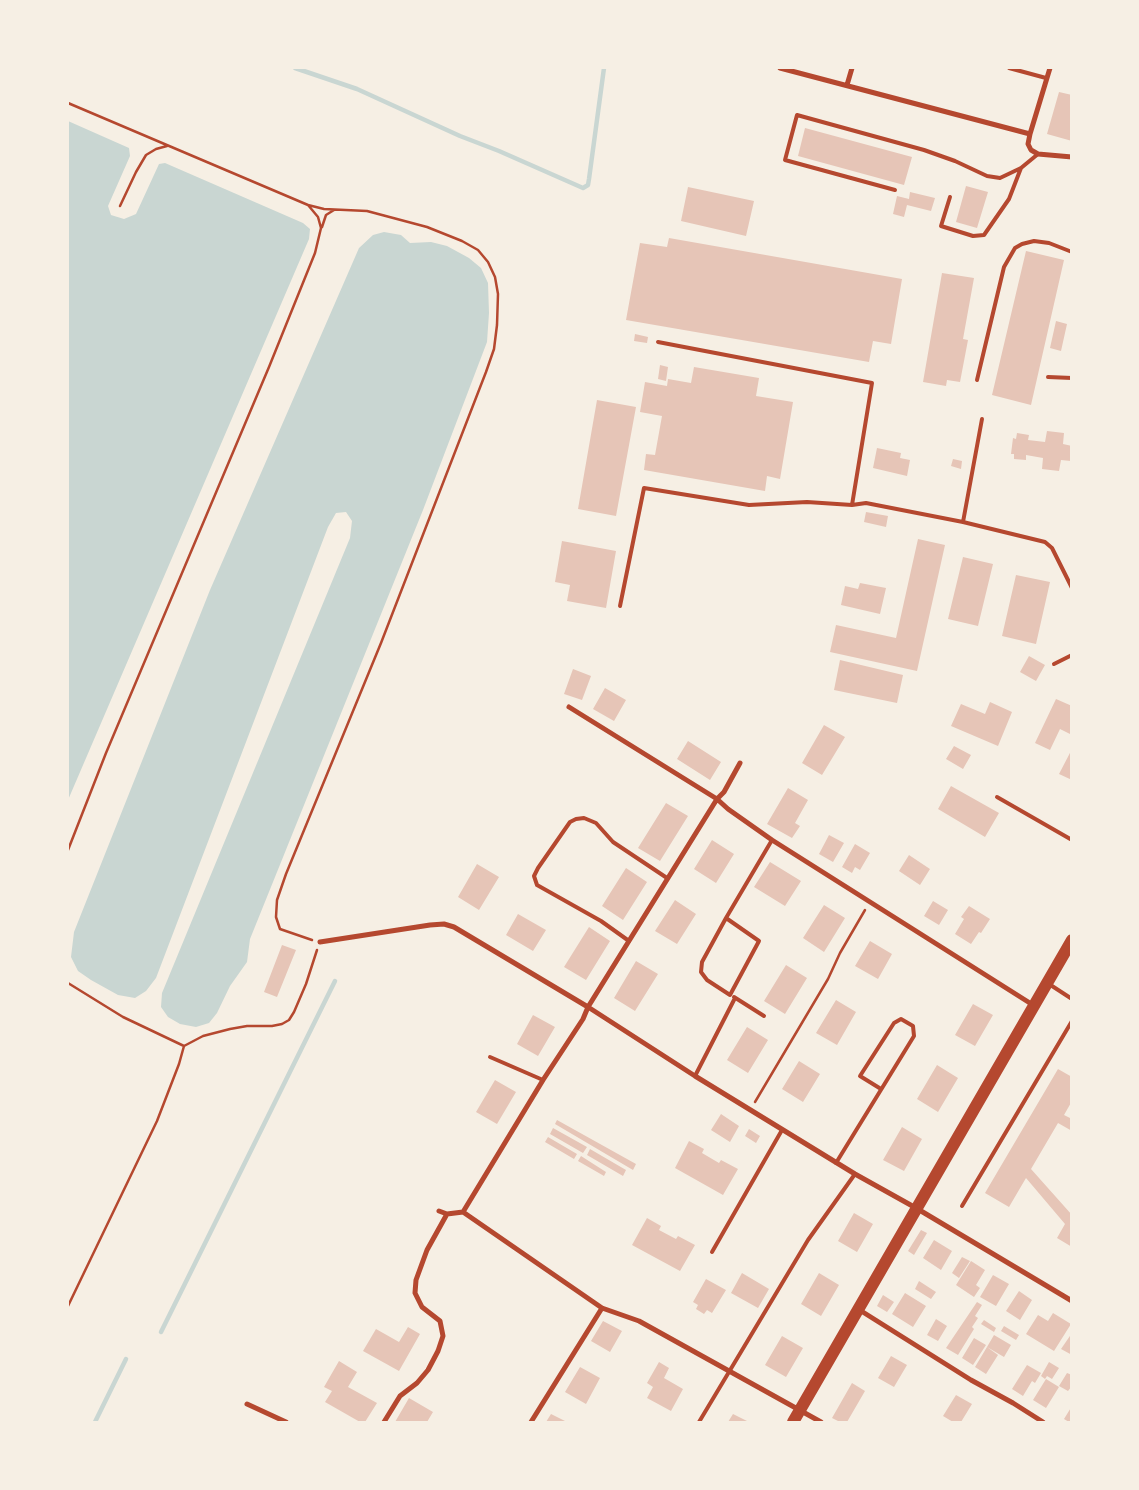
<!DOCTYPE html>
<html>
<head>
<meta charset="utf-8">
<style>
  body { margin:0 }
  #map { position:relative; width:1139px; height:1490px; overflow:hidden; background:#f6efe4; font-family:Commissioner,sans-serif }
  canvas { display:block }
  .frame { position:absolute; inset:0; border:69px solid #f6efe4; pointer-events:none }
</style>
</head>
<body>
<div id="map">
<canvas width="1139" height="1490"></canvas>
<div class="frame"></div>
</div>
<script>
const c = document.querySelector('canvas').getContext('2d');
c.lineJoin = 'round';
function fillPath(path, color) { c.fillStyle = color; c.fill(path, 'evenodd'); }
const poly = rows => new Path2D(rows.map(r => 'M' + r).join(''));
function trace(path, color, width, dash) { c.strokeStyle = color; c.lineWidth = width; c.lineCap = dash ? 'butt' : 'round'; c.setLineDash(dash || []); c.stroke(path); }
fillPath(poly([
  [68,121,129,148,130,156,108,206,111,215,124,219,136,214,159,164,165,163,303,223,310,229,309,239,68,800],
  [384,232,401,235,410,243,431,242,447,246,469,258,481,268,488,283,489,313,487,342,423,510,250,939,247,962,230,986,217,1013,209,1023,196,1027,180,1024,168,1017,161,1007,162,993,350,538,352,521,346,512,336,513,328,527,156,978,146,991,135,998,118,995,91,980,78,971,71,957,74,932,210,590,359,248,373,235]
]), '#c9d6d2');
trace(poly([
  [295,68,357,89,460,136,499,151,583,188,588,185,589,179,604,68],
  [161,1332,335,981],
  [95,1422,126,1359]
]), '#c9d6d2', 4.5);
fillPath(poly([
  [1059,92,1072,95,1072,141,1047,134],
  [805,128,912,157,904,185,798,156],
  [966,186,988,192,977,228,956,222],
  [688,187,754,201,746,236,681,221],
  [910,192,935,198,931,211,907,205,904,217,893,214,897,196,909,199],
  [669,238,902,279,891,344,873,341,869,362,626,320,640,243,667,247],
  [1026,251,1064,260,1031,405,992,395],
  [942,273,974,278,963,339,968,340,960,382,947,380,946,386,923,382],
  [1056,321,1067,324,1061,351,1050,348],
  [635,334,648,337,647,343,634,341],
  [660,365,668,367,666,381,658,379],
  [694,367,759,378,756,396,793,402,780,479,767,476,765,491,644,470,646,454,655,455,662,416,640,412,645,382,667,386,668,379,691,383],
  [597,400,636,407,616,516,578,509],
  [1047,431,1064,433,1063,444,1072,446,1071,461,1061,460,1059,471,1042,469,1043,458,1026,455,1026,460,1014,459,1014,454,1011,454,1013,438,1016,439,1017,433,1029,435,1028,440,1045,442],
  [877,448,901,453,900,458,910,460,907,476,873,468],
  [953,459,962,461,961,469,951,466],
  [866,512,888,516,886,527,864,522],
  [918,539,945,545,917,671,830,652,836,625,896,638],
  [562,541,616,551,606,608,567,601,570,585,555,582],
  [963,557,993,564,978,626,948,619],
  [1016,575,1050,582,1036,644,1002,636],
  [860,583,886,588,880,614,841,605,845,586,858,589],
  [1029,656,1045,665,1036,681,1020,672],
  [840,660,903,675,897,703,834,690],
  [573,669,591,676,582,700,564,694],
  [605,688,626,700,614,721,593,709],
  [1056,699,1072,706,1072,735,1060,729,1050,750,1035,743],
  [990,702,1012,712,998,746,951,726,961,704,985,714],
  [824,725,845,737,822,775,802,763],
  [688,741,721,762,710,780,677,759],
  [954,746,971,755,963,769,946,759],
  [1072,749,1072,780,1059,774],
  [951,786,999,813,985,837,938,809],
  [788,788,808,800,795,823,800,826,792,838,767,824],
  [666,803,688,816,660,861,638,848],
  [829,835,844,843,833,862,819,854],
  [712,840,734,854,716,883,694,869],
  [855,844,870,853,860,870,855,867,852,873,842,867],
  [909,855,930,869,920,885,899,871],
  [770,862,801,881,785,906,754,887],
  [477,864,499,877,479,910,458,897],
  [626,868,647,882,623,920,602,906],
  [675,900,696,914,677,944,655,931],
  [933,901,948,910,939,925,924,916],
  [824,905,845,918,824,952,803,938],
  [969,906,990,919,981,933,979,932,971,944,955,934,964,919,961,917],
  [518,914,546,930,533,951,506,935],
  [589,927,610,941,586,980,564,967],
  [870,941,892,954,878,979,855,966],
  [282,945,296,950,277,997,264,992],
  [636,961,658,974,635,1011,614,998],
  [786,965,807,978,785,1014,764,1001],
  [836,1000,856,1012,837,1045,816,1033],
  [973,1004,993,1015,975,1046,955,1035],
  [533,1015,555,1027,538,1056,517,1044],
  [747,1027,768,1040,748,1073,727,1060],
  [799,1061,820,1074,803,1102,782,1089],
  [937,1065,958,1078,938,1112,917,1099],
  [1058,1069,1072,1077,1072,1101,1064,1115,1072,1119,1072,1131,1058,1123,1031,1169,1072,1215,1072,1247,1057,1238,1065,1224,1026,1178,1009,1207,985,1193],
  [495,1080,516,1092,497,1124,476,1112],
  [721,1114,739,1126,730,1142,711,1130],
  [557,1120,636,1164,633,1170,555,1124],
  [902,1127,922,1139,904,1171,883,1160],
  [553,1128,587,1147,583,1153,550,1134],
  [749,1129,760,1136,756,1143,745,1136],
  [548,1137,577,1154,574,1159,545,1142],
  [689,1141,704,1149,702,1153,719,1163,721,1160,738,1169,723,1195,675,1168],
  [590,1149,626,1170,623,1176,587,1155],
  [581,1156,606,1172,604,1176,578,1161],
  [854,1213,873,1224,857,1252,838,1241],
  [647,1218,661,1226,659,1230,676,1239,678,1236,695,1245,680,1271,632,1245],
  [921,1230,927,1233,914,1255,908,1251],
  [934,1240,952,1251,941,1270,923,1258],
  [962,1257,970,1261,959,1278,952,1273],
  [971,1261,985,1270,976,1285,980,1288,974,1297,956,1285],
  [742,1273,769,1289,758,1308,731,1293],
  [819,1273,839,1285,821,1316,801,1304],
  [993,1275,1009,1284,996,1306,980,1297],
  [706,1279,726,1290,712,1313,707,1310,704,1314,696,1309,698,1305,693,1302],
  [919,1281,936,1292,931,1299,915,1289],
  [1019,1291,1032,1300,1020,1320,1006,1311],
  [905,1293,926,1306,913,1327,892,1314],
  [883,1295,894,1302,887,1312,877,1306],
  [977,1302,982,1305,975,1316,978,1318,972,1327,974,1329,958,1355,946,1348],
  [1053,1313,1071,1324,1054,1351,1026,1334,1038,1315,1048,1321],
  [936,1319,947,1326,938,1341,927,1335],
  [984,1320,996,1328,994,1332,981,1324],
  [603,1321,622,1331,610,1352,591,1341],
  [1004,1326,1019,1335,1016,1340,1001,1331],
  [408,1327,420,1334,399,1371,363,1351,376,1329,399,1342],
  [1072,1333,1072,1355,1061,1349],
  [994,1335,1011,1345,1004,1357,987,1347],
  [782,1336,803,1348,786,1377,765,1365],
  [974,1338,986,1345,973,1365,962,1358],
  [987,1347,998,1355,986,1374,975,1367],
  [891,1356,907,1365,894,1387,878,1378],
  [339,1361,357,1372,348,1387,377,1403,365,1422,360,1422,325,1402,332,1391,324,1387],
  [659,1362,669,1368,664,1378,683,1389,671,1411,647,1398,653,1387,647,1383],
  [1049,1362,1059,1368,1052,1379,1047,1376,1045,1379,1041,1376],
  [1027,1365,1041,1373,1035,1383,1032,1381,1023,1396,1012,1389],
  [580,1367,600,1378,586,1404,565,1392],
  [1067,1373,1072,1375,1072,1386,1068,1391,1059,1386],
  [1046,1379,1059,1387,1046,1408,1033,1400],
  [852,1383,865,1391,847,1422,840,1422,832,1418],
  [956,1395,972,1404,961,1422,953,1422,943,1416],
  [409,1398,433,1412,427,1422,395,1422],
  [1072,1406,1072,1422,1069,1422,1064,1419],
  [551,1414,567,1422,546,1422],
  [733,1414,749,1422,728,1422]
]), '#e6c5b7');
trace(poly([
  [68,103,308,205,318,217,321,228,315,253,269,367,106,753,68,850],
  [308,205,324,209,367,211,427,227,462,241,478,250,488,262,495,277,498,294,497,325,494,349,486,372,381,643,286,874,277,900,276,917,280,929,312,940],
  [120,206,136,172,146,155,156,149,167,146],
  [322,227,326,215,334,210],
  [68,983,123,1017,184,1046,203,1036,230,1029,247,1026,272,1026,282,1024,289,1020,294,1012,306,984,317,950],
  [755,1102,828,979,840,953,865,910],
  [68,1306,157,1121,179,1064,184,1046]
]), '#b5482f', 2.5);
trace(poly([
  [1009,68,1046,78],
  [895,190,785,160,797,115,924,150,955,161,987,176,1000,178,1021,168,1038,154],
  [950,197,941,226,973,236,984,235,1009,199,1021,168],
  [658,342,872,383,852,505],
  [1048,377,1072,378],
  [977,380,1004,267,1015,248,1022,244,1034,241,1049,243,1072,252],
  [963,522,982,419],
  [620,606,644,488,749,505,807,502,852,505,866,503,963,522,1045,542,1052,548,1072,588],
  [1054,664,1072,655],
  [997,797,1072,840],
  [726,918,759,941,730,995,707,980,701,972,702,962,726,918,772,840],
  [629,941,601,921,537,885,534,876,538,868,570,822,576,819,584,818,596,823,613,842,667,878],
  [1049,984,1072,999],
  [734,997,764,1016],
  [490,1057,543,1080],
  [695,1076,735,998],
  [836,1163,914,1036,913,1026,901,1019,894,1023,860,1076,881,1089],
  [962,1206,1072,1021],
  [712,1252,782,1130],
  [699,1422,808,1240,855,1174]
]), '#b5482f', 4);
trace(poly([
  [780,68,1030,134,1028,144,1031,150,1038,154,1072,157],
  [847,85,852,68],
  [1030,134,1050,68],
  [569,707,717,799,728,809,772,840,1033,1005],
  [320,942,430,925,444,924,454,927,588,1007,695,1076,855,1174,916,1208,1072,1301],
  [439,1211,447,1214,463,1212,602,1308,639,1321,821,1422],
  [463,1212,543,1080,583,1019,588,1007,717,799,724,792,740,763],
  [858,1309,971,1380,1013,1403,1043,1422],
  [247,1404,286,1422],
  [384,1422,400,1396,417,1383,428,1370,438,1351,443,1336,440,1321,422,1307,415,1293,416,1280,427,1250,447,1214],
  [531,1422,602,1308]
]), '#b5482f', 5);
trace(poly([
  [793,1422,1072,940]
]), '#b5482f', 12);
</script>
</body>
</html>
